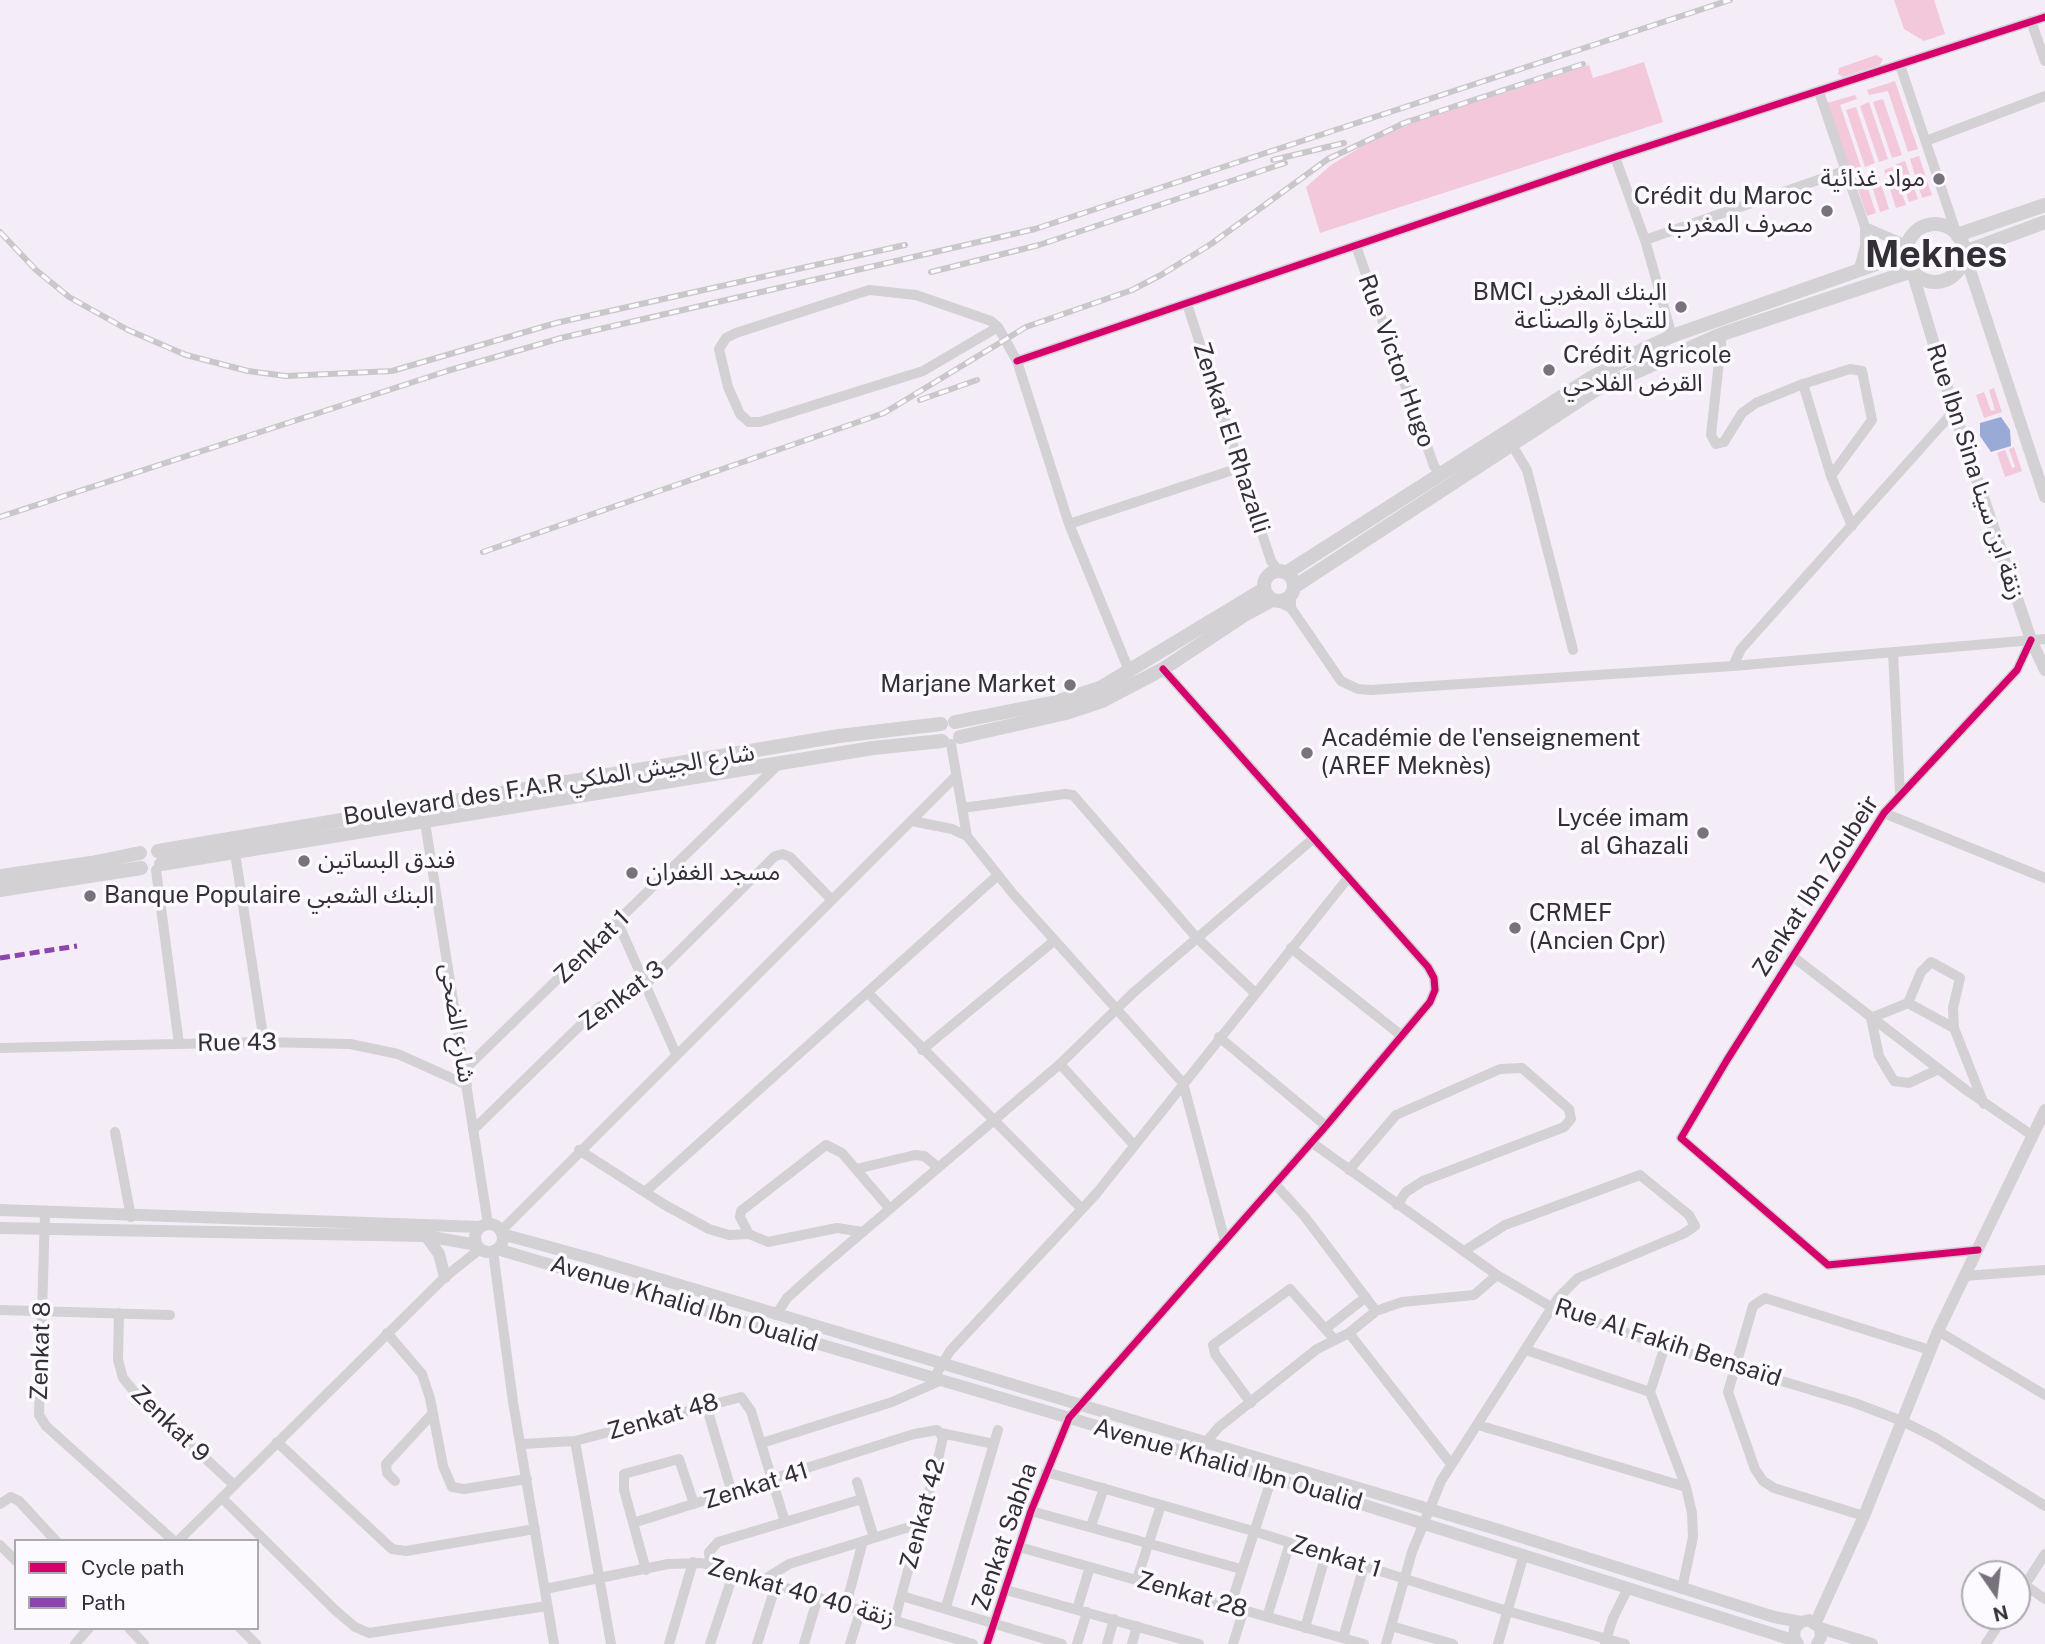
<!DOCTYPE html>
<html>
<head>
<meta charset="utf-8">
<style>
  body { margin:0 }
  #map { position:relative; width:2045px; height:1644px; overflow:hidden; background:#f4edf8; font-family:"Public Sans",sans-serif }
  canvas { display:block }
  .legend { position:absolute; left:14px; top:1539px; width:245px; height:91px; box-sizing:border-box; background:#fcfafe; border:2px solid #aca9ae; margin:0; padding:9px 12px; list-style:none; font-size:21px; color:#342f37 }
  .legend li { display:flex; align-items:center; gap:14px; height:35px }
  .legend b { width:35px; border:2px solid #aca9ae }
  .north { position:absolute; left:1961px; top:1560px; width:70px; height:70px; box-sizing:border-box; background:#fcfafe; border:2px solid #aca9ae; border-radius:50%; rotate:166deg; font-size:19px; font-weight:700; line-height:28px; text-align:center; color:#342f37 }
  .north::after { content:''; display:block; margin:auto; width:24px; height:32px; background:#77727b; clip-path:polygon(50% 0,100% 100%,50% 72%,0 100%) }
</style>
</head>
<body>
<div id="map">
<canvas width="2045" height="1644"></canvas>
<ul class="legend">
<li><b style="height:9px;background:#d6006c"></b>Cycle path</li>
<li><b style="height:9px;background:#8e44ad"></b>Path</li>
</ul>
<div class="north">N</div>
</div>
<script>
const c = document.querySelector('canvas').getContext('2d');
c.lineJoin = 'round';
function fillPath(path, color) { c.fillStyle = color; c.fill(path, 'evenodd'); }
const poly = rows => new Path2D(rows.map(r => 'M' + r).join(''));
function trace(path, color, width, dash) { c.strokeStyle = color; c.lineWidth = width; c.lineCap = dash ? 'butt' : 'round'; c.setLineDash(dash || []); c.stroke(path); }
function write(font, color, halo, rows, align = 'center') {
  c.font = font + ' "Public Sans","Noto Sans Arabic",sans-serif'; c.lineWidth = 7; c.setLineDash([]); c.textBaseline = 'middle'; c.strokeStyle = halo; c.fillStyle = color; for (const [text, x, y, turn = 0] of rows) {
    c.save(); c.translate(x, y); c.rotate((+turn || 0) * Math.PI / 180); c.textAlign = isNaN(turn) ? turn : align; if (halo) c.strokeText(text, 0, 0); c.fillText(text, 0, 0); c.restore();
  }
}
fillPath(poly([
  [1894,0,1934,0,1945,34,1924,41,1904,29],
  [1876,55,1883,59,1880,65,1843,77,1838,74,1839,68],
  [1644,62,1663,122,1320,233,1306,187,1331,165,1366,144,1410,124,1589,65,1593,78],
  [1895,81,1918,149,1908,152,1888,91,1869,95,1867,90],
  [1855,95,1857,99,1840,105,1861,167,1850,171,1827,103],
  [1883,99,1902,155,1892,158,1873,102],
  [1869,102,1888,159,1879,162,1860,106],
  [1856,107,1875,163,1865,167,1846,110],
  [1919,156,1932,195,1922,198,1910,159],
  [1905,161,1918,199,1909,202,1896,164],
  [1893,167,1906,205,1896,208,1884,170],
  [1877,171,1889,209,1880,212,1868,173],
  [1863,174,1876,213,1867,216,1854,177],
  [1994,388,2002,412,1984,418,1976,395,1984,392,1991,411,1995,410,1989,390],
  [2014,447,2022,471,2005,477,1997,453,2005,450,2012,468,2015,467,2009,449]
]), '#f2c8da');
fillPath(poly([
  [2001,417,2010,430,2011,446,1991,452,1980,436,1980,423]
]), '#9aaad7');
trace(poly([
  [2031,21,2045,61],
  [1900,65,1957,235],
  [1819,92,1865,227,1907,245],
  [1926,141,2045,96],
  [1615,157,1645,240,1672,336],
  [1645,240,1847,170],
  [1356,246,1434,466,1440,474],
  [1858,272,1865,246,1865,227],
  [1187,304,1271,561,1279,571],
  [998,327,923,371,760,422,749,422,740,414,728,387,719,349,726,338,736,333,869,290,916,295,991,321,998,327,1017,361,1069,524,1130,673],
  [1722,334,1711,435,1716,444,1724,442,1742,413,1756,403,1803,384,1850,369,1862,371,1872,420,1831,476],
  [1017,361,1615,157,2045,17],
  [1803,384,1831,476,1852,526],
  [1512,445,1527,470,1573,650],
  [1069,524,1242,467],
  [1279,602,1291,608,1291,596],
  [1291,608,1341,681,1358,689,1371,690,1733,666,2045,639],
  [1893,652,1900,794],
  [1733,666,1741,649,1954,411],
  [951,744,967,836,1014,895,1183,1083,1225,1241],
  [962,808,1065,794,1073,795,1196,937,1255,993],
  [1884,813,2045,878],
  [912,821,952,829,967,836],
  [425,822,488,1224],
  [235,853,264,1042],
  [156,870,179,1044],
  [618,923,676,1054],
  [1291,948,1402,1036],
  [1792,956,1966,1090,2033,1136],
  [868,993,1082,1209],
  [1908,1003,1954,1028],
  [1219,1037,1326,1126],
  [0,1048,264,1042,350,1044,398,1054,467,1085],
  [922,1050,1054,941],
  [1060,1064,1134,1145],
  [1939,1069,1909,1083,1894,1081,1879,1056,1871,1018,1908,1003,1921,972,1931,962,1960,978,1953,1008,1954,1028,1984,1104],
  [464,1070,779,764],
  [473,1130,599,1007,645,985,775,856,783,854,790,857,832,900],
  [115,1132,131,1217],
  [1311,1142,1497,1275,1553,1308,1665,1346,1855,1403,1902,1421,1936,1438,2045,1506],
  [579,1150,665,1205,709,1229,729,1235,749,1234,768,1242,837,1228,863,1232],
  [856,1169,915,1155,924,1156,938,1167],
  [1349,1170,1396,1115,1500,1069,1522,1068,1569,1109,1571,1119,1564,1127,1423,1181,1406,1192,1397,1205],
  [1275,1184,1305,1217,1376,1311],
  [645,1192,998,875],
  [45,1213,39,1415,46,1426,174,1541],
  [501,1231,956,776],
  [749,1234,740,1217,741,1211,826,1145,842,1153,890,1209],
  [1978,1250,1828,1265,1681,1138,1727,1060,1884,813,2017,670,2031,640],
  [493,1251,513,1402,554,1644],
  [1964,1276,2045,1270],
  [0,1310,170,1315],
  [119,1313,118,1360,123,1378,137,1395,234,1485],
  [776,1315,787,1298,817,1271,1060,1064,1133,993,1314,838],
  [1325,1329,1366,1297],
  [1938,1331,2045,1395],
  [387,1333,422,1374,430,1398,443,1466,452,1487,464,1489,527,1479],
  [1349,1333,1451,1464],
  [1665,1346,1650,1392,1686,1487,1692,1513,1693,1537,1682,1589],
  [1526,1350,1650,1392],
  [934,1378,950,1351,1096,1194,1348,878],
  [1251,1403,1215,1354,1213,1345,1217,1342,1290,1289,1334,1339],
  [706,1405,732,1493],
  [1478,1425,1686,1487],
  [941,1433,994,1444],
  [575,1441,611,1644],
  [277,1442,392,1549,406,1551,535,1529],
  [762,1443,892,1402,942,1380],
  [1205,1443,1219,1427,1317,1349,1349,1333,1376,1311,1402,1302,1474,1295,1497,1275],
  [522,1444,575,1441,741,1397,751,1411,785,1522],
  [1046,1472,1253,1531,1507,1611,1625,1644],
  [395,1481,387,1473,386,1464,433,1413],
  [857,1482,874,1538],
  [222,1498,335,1610,355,1627,369,1633,547,1606],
  [0,1504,11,1497,19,1501,56,1541],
  [1031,1511,1241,1569],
  [1864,1516,1774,1488,1763,1481,1755,1469,1728,1392,1753,1306,1765,1298,1930,1350],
  [633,1523,914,1434,937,1430,943,1437,939,1455,895,1619],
  [1091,1526,1104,1488],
  [178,1541,445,1277,480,1249],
  [0,1545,16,1561],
  [1019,1547,1364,1644],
  [710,1565,709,1552,718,1542,862,1499],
  [646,1570,624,1490,624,1474,679,1459,694,1504],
  [765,1579,789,1564,919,1524],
  [1137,1579,1161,1505],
  [2025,1585,2045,1599],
  [545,1589,668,1564,701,1563,756,1576,776,1585,973,1644],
  [1006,1590,1199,1644],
  [902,1596,1062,1644],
  [2017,1597,2045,1554],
  [1231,1604,1272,1477],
  [846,1605,863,1541],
  [946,1607,998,1430],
  [1077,1609,1090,1567],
  [1267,1617,1290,1543],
  [1391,1626,1453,1644],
  [129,1628,144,1644],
  [240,1628,256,1644],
  [1305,1628,1326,1554],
  [1343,1638,1364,1566],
  [1605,1643,1613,1618,1627,1590],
  [75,1644,89,1628],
  [669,1644,693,1562],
  [710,1644,734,1572],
  [757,1644,776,1585],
  [804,1644,818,1597],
  [850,1644,861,1609],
  [987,1644,1031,1511,1069,1418,1326,1126,1430,1002,1435,990,1434,978,1428,967,1163,669],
  [1077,1644,1087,1612],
  [1107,1644,1114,1619],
  [1132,1644,1137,1626],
  [1233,1644,1244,1609],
  [1386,1644,1412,1552,1441,1481,1558,1298,1578,1278,1683,1234,1695,1226,1689,1215,1640,1175,1505,1225,1464,1251],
  [1498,1644,1524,1554],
  [1986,1644,2004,1616]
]), '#d3d1d4', 10);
trace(poly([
  [1816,1622,1864,1516,1938,1331,2045,1110]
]), '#d3d1d4', 12);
trace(poly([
  [1964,252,2045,497],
  [1912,271,1954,411,2031,640,2045,670],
  [0,1210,480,1227],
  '475 1238a14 14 0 1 1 28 0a14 14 0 1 1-28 0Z',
  [0,1228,426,1236,477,1245],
  [502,1234,593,1259,1499,1530,1774,1617,1801,1622],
  [426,1236,439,1254,445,1277],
  [497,1249,1361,1504,1796,1641],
  [1820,1628,1872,1644],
  [1798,1644,1794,1637,1795,1628,1801,1622,1809,1620,1820,1628,1821,1637,1817,1644]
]), '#d3d1d4', 12);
trace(poly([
  '1906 253a29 29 0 1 1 58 0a29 29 0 1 1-58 0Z',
  [1957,235,2045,205],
  [1964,252,2045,222],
  '1264 586a15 15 0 1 1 30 0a15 15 0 1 1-30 0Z',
  [1286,573,1591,378,1644,349,1672,336,1905,254],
  [1294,587,1597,389,1722,334,1912,271],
  [955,722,1056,702,1100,688,1264,589],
  [960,737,1066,713,1102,701,1163,669,1246,614,1272,600],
  [158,851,839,736,941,724],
  [161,864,873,748,942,741],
  [0,876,91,863,140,853],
  [0,890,141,868]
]), '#d3d1d4', 14);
const rail = poly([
  [1401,124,1583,64],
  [1273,160,1344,143],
  [0,232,36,270,69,297,128,330,186,355,248,371,286,376,392,371,556,323,905,245],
  [931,272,1039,245,1285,163],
  [920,400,977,380],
  [0,517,447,371,561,338,1035,229,1730,0],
  [483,552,884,413,1026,327,1132,290,1161,275,1211,244,1328,159,1409,121]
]);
trace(rail, '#c9c7c9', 6);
trace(rail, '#fcfafe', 3.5, [10]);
trace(poly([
  [0,958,77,946]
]), '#8e44ad', 5, [10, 5]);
trace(poly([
  [1017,361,1615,157,2045,17],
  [1978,1250,1828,1265,1681,1138,1727,1060,1884,813,2017,670,2031,640],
  [987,1644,1031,1511,1069,1418,1326,1126,1430,1002,1435,990,1434,978,1428,967,1163,669]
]), '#d6006c', 7);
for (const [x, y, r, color] of [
  [1939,179,7,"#77727b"],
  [1827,211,7,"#77727b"],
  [1681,307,7,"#77727b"],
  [1549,370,7,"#77727b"],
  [1070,685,7,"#77727b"],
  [1307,753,7,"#77727b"],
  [1703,833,7,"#77727b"],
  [304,861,7,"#77727b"],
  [632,873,7,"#77727b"],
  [90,896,7,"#77727b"],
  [1515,928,7,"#77727b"]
]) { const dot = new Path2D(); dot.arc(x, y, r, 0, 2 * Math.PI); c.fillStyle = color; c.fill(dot); trace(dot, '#fcfafe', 2.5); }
write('24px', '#342f37', '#fcfafe', [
  ["مواد غذائية",1925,179,"right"],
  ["Crédit du Maroc",1813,197,"right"],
  ["مصرف المغرب",1813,225,"right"],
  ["BMCI البنك المغربي",1667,293,"right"],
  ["للتجارة والصناعة",1667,321,"right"],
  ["Crédit Agricole",1563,356],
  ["القرض الفلاحي",1563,384],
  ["Marjane Market",1056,685,"right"],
  ["Académie de l'enseignement",1321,739],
  ["(AREF Meknès)",1321,767],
  ["Lycée imam",1689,819,"right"],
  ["al Ghazali",1689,847,"right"],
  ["فندق البساتين",318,861],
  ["مسجد الغفران",646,873],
  ["Banque Populaire البنك الشعبي",104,896],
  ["CRMEF",1529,914],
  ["(Ancien Cpr)",1529,942]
], 'left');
write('24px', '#342f37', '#fcfafe', [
  ["Rue Victor Hugo",1396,361,70],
  ["Zenkat El Rhazalli",1231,438,72],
  ["Rue Ibn Sina زنقة ابن سينا",1975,472,72],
  ["Boulevard des F.A.R شارع الجيش الملكي",549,785,-9],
  ["Zenkat Ibn Zoubeir",1816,886,-57],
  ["Zenkat 1",592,947,-44],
  ["Zenkat 3",622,996,-37],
  ["شارع الضحى",457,1023,81],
  ["Rue 43",237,1043,-1],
  ["Avenue Khalid Ibn Oualid",684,1304,17],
  ["Rue Al Fakih Bensaïd",1668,1343,18],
  ["Zenkat 8",41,1351,-88],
  ["Zenkat 48",663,1417,-16],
  ["Zenkat 9",170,1424,44],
  ["Avenue Khalid Ibn Oualid",1228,1465,16],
  ["Zenkat 41",756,1486,-17],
  ["Zenkat 42",923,1514,-75],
  ["Zenkat Sabha",1005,1537,-71],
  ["Zenkat 1",1336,1557,17],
  ["Zenkat 40 زنقة 40",801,1593,16],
  ["Zenkat 28",1192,1595,16]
]);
write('bold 38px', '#342f37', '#fcfafe', [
  ["Meknes",1936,255]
]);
</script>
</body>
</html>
